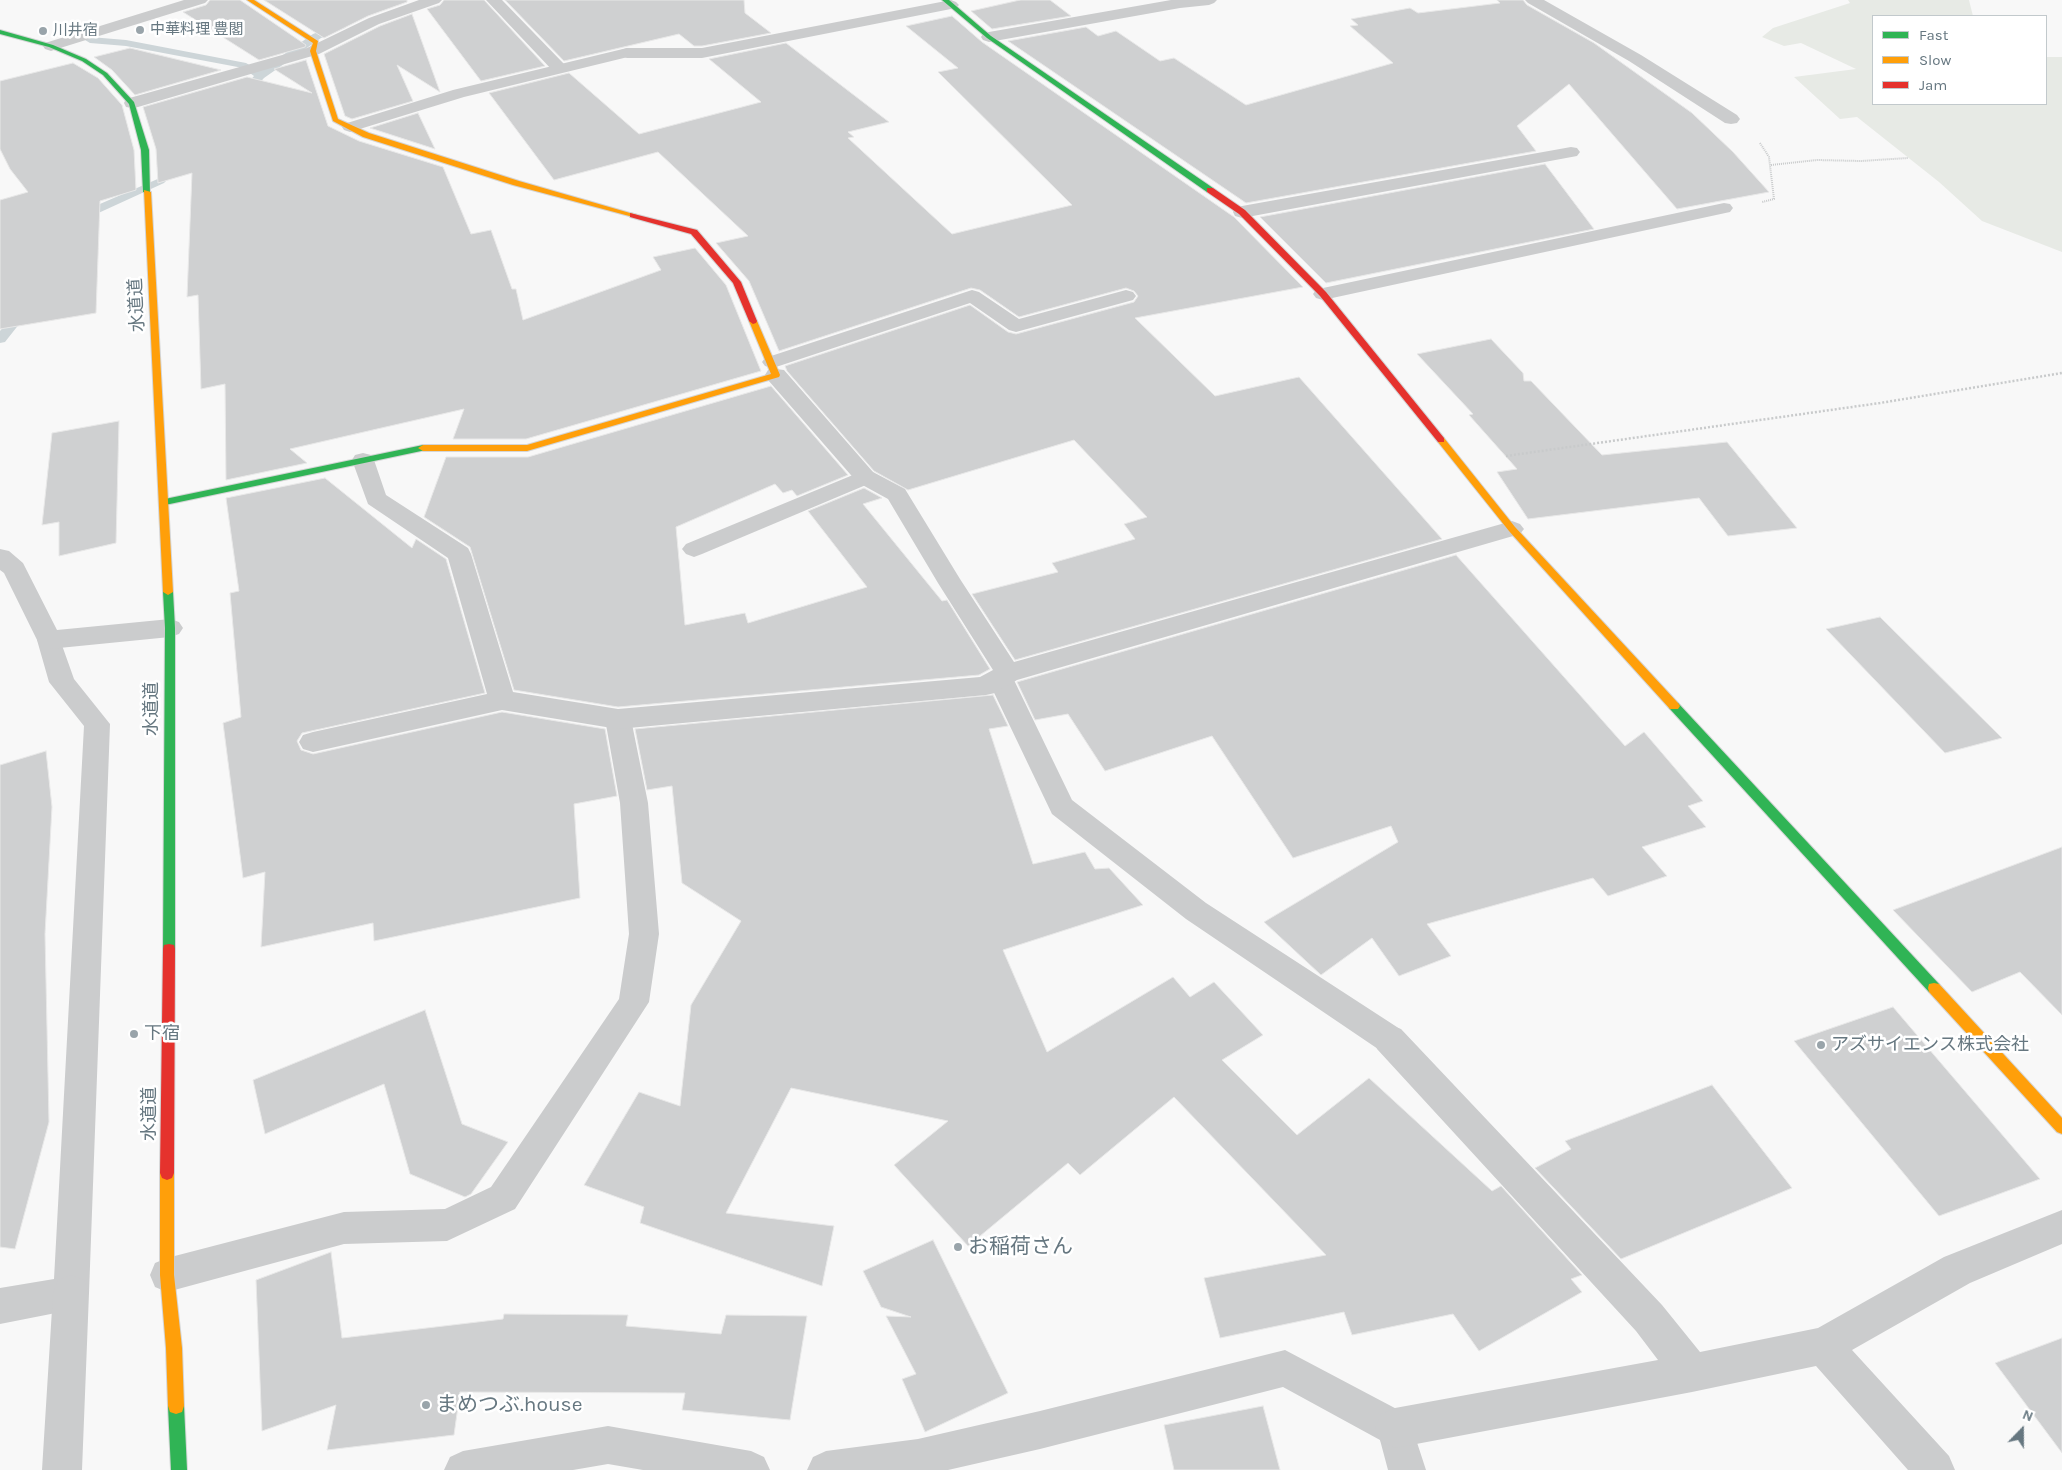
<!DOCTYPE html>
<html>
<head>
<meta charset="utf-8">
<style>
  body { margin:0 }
  #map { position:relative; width:2062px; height:1470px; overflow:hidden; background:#f8f8f8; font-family:Karla,sans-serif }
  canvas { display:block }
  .legend { position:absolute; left:1872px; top:15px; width:175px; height:90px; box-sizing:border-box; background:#fff; border:1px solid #c2c9cc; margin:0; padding:6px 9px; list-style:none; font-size:15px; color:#667780 }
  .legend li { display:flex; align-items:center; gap:10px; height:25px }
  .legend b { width:25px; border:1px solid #c2c9cc }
  .north { position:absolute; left:1997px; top:1405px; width:50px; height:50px; -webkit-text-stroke:4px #fff; paint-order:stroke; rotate:22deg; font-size:14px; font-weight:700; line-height:20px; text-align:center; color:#667780 }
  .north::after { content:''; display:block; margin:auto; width:18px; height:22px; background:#667780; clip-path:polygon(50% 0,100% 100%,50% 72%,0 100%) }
</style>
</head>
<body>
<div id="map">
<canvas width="2062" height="1470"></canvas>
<ul class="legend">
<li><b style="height:6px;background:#30b455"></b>Fast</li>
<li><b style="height:6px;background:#ff9f0a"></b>Slow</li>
<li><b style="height:6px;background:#e5322d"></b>Jam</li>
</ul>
<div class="north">N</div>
</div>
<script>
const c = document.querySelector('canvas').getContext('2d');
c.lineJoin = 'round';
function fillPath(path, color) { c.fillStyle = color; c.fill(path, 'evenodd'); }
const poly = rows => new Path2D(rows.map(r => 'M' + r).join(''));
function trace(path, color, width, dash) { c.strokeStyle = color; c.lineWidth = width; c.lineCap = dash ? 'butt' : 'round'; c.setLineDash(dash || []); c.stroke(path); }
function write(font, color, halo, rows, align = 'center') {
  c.font = font + ' Karla,"Noto Sans JP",sans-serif'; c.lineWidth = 5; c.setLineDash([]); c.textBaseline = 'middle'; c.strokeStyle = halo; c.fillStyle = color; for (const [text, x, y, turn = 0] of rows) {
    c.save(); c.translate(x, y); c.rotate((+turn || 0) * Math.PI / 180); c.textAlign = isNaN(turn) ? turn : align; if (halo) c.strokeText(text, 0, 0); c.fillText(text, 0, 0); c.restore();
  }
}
fillPath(poly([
  [1848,0,1969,0,1973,16,1873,16,1873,104,2046,104,2046,57,2062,57,2062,252,1982,221,1939,182,1857,117,1840,119,1794,77,1856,69,1801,43,1784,46,1762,37,1773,28,1850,3]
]), '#e7eae5');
fillPath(poly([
  [342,23,347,26,345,28,321,38,264,78,245,99,241,100,236,97,254,76,243,68,126,46,90,43,85,40,90,37,126,40,246,63,260,71,313,34,342,23],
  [160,178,166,181,164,183,94,215,87,227,79,227,77,224,86,210,160,178],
  [25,305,31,309,5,342,0,343,0,331,20,306,25,305]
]), '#cdd5d8');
const building = poly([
  [210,0,240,0,306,45,305,47,259,60,183,12,206,5,210,0],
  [264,0,407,0,407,2,368,16,324,38,264,0],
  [444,0,484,0,545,66,481,81,427,9,440,5,444,0],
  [505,0,744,0,745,13,771,33,702,46,694,46,679,34,564,61,505,0],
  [1020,0,1050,0,1071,16,992,29,971,11,1020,0],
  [1497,0,1523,0,1527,5,1594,43,1692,113,1733,152,1769,192,1677,209,1569,84,1517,126,1536,151,1246,203,1008,41,1086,27,1098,36,1116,31,1160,61,1174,58,1246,105,1393,63,1350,26,1358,25,1351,19,1410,8,1418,13,1500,3,1497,0],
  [412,14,440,92,397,65,413,101,352,119,345,116,324,54,380,26,412,14],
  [952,16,982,42,1234,217,1303,287,1135,318,1215,396,1299,377,1442,539,1015,660,972,594,1058,572,1052,563,1135,539,1124,524,1147,517,1074,440,908,490,874,471,787,371,785,366,970,305,1008,332,1016,334,1134,302,1138,296,1134,291,1126,288,1019,317,980,290,971,288,779,351,749,281,716,243,748,236,658,152,554,180,489,93,569,73,639,134,761,102,709,59,786,43,889,122,848,132,854,137,848,138,952,234,1072,205,938,72,958,68,906,26,952,16],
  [130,48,221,70,135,95,112,70,94,57,130,48],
  [306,60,328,126,359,141,443,167,471,234,491,230,512,289,516,289,523,320,661,270,653,257,695,248,726,285,761,371,526,439,453,439,464,409,290,449,307,463,226,480,225,384,201,389,198,295,187,297,192,173,158,183,156,149,143,107,247,77,312,93,274,69,306,60],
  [73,63,98,78,122,105,134,150,136,190,100,201,96,313,0,329,0,200,28,192,10,169,0,149,0,81,73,63],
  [418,113,435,149,370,128,418,113],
  [1545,164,1594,229,1326,283,1260,217,1545,164],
  [1491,339,1523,373,1524,381,1531,381,1602,455,1727,442,1797,528,1728,536,1699,498,1528,519,1497,472,1517,469,1469,415,1473,414,1417,354,1491,339],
  [771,386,848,475,797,496,792,490,783,493,775,484,676,527,685,625,745,613,748,623,867,587,808,511,864,488,882,498,863,504,942,601,947,600,990,669,979,675,618,707,514,690,470,547,424,517,446,457,528,457,771,386],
  [119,421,116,543,59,556,59,522,42,525,52,433,119,421],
  [325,478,412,548,416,539,446,559,485,693,302,733,297,741,301,750,313,754,502,712,605,729,617,796,574,804,580,898,374,941,373,923,261,947,265,872,243,878,223,723,241,717,230,593,239,591,226,498,325,478],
  [1456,555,1625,746,1644,732,1703,801,1688,806,1706,827,1642,847,1667,876,1608,896,1593,878,1427,924,1451,956,1399,976,1372,938,1321,975,1264,922,1398,842,1391,826,1293,858,1212,736,1105,771,1068,714,1035,720,1017,682,1456,555],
  [1880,617,2002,738,1945,753,1826,629,1880,617],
  [993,695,1008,726,989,729,1033,864,1085,852,1095,869,1109,868,1143,905,1003,950,1047,1052,1173,977,1190,997,1214,982,1263,1035,1222,1060,1297,1135,1369,1078,1492,1191,1501,1186,1582,1275,1571,1279,1582,1292,1479,1351,1453,1314,1352,1335,1344,1312,1220,1338,1204,1278,1326,1255,1174,1097,1080,1175,1068,1163,968,1246,894,1165,948,1121,791,1088,726,1213,834,1226,822,1286,640,1223,644,1207,584,1185,639,1092,680,1106,691,1005,741,921,682,883,672,786,647,790,635,729,993,695],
  [46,751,52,807,45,934,49,1122,15,1249,0,1247,0,765,46,751],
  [2062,847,2062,1015,2020,972,1972,992,1893,910,2062,847],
  [1893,1007,2040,1179,1939,1216,1794,1041,1893,1007],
  [425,1010,462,1124,508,1142,471,1194,465,1197,410,1174,384,1084,265,1134,253,1080,425,1010],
  [1712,1085,1792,1188,1621,1259,1535,1168,1571,1149,1565,1141,1712,1085],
  [933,1240,1008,1393,925,1432,902,1379,916,1374,886,1316,911,1317,881,1307,863,1271,933,1240],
  [331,1252,342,1338,503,1319,504,1314,628,1315,626,1326,721,1334,726,1315,807,1316,790,1420,682,1410,685,1393,460,1392,454,1435,327,1450,336,1405,262,1431,256,1280,331,1252],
  [2062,1338,2062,1453,1995,1363,2062,1338],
  [1263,1406,1280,1470,1174,1470,1164,1425,1263,1406]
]);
fillPath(building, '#cfd0d1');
trace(building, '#e8e8e8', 1);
const fast = poly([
  [942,0,949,0,991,36,1213,188,1213,192,1207,192,987,38,942,0],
  [0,30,53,45,86,59,107,73,134,102,149,150,150,194,143,192,141,150,129,104,103,75,82,61,49,47,0,34,0,30],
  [423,445,428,448,426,450,165,505,160,502,165,499,423,445],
  [168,589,173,592,175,628,175,949,174,953,169,954,164,953,163,949,165,628,163,592,168,589],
  [1674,702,1678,703,1939,984,1940,988,1939,992,1934,993,1929,992,1670,709,1668,706,1674,702],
  [176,1398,182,1400,184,1406,187,1470,171,1470,168,1406,170,1400,176,1398]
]);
const slow = poly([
  [247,0,254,0,318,41,316,51,338,119,369,133,519,181,637,215,633,217,513,185,363,137,333,121,310,51,313,43,247,0],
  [144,190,151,192,173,592,168,595,163,592,144,190],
  [753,318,757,321,780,375,779,377,527,451,423,451,418,448,423,445,527,445,771,374,749,321,753,318],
  [1441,437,1444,438,1515,527,1678,703,1680,706,1678,709,1670,709,1509,531,1438,442,1438,438,1441,437],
  [1934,983,1939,984,2062,1118,2062,1134,2057,1132,1929,992,1928,988,1929,984,1934,983],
  [167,1166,172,1168,174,1173,174,1275,182,1348,184,1406,182,1412,176,1414,170,1412,168,1406,166,1348,160,1275,160,1173,162,1168,167,1166]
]);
const jam = poly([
  [1207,188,1213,188,1245,210,1326,292,1444,438,1444,442,1438,442,1320,296,1239,214,1207,192,1207,188],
  [630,213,697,230,741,282,757,321,756,323,753,324,749,321,733,283,691,234,630,217,630,213],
  [169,944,174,945,175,949,174,1173,172,1178,167,1180,162,1178,160,1173,163,949,164,945,169,944]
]);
trace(fast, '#d4d5d6', 2);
trace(slow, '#d4d5d6', 2);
trace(jam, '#d4d5d6', 2);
trace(poly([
  [1760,143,1769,157,1774,199,1762,202],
  [1771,165,1817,160,1861,161,1908,158]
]), '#c8cacb', 2, [1, 1]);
trace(poly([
  [1506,456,1880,403,2062,373]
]), '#c8cacb', 2.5, [2, 2]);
fillPath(poly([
  [627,48,632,50,635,53,632,56,464,97,350,132,344,130,342,127,344,124,453,90,627,48],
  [1724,203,1730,204,1733,208,1730,212,1323,300,1316,298,1313,294,1316,290,1323,288,1724,203],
  [972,290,979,292,1019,319,1126,290,1133,292,1136,296,1133,300,1016,332,1009,330,970,303,779,366,772,368,765,366,762,362,765,358,972,290],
  [865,470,873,472,876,477,873,482,702,554,694,557,686,554,682,549,686,544,865,470],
  [49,631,58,634,74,679,110,724,89,1293,83,1305,71,1310,0,1324,0,1288,54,1279,84,726,49,682,37,640,40,634,49,631],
  [1000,669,1009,672,1013,678,1072,800,1206,903,1400,1029,1405,1039,1400,1049,1389,1053,1378,1049,1186,919,1052,814,987,678,991,672,1000,669],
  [618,710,627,712,631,719,648,803,659,934,649,1002,515,1209,447,1241,344,1244,167,1292,155,1287,150,1275,155,1263,167,1258,344,1212,445,1209,491,1187,619,999,629,934,620,803,605,719,609,712,618,710],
  [1285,1350,1408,1415,1426,1470,1388,1470,1380,1440,1283,1387,1040,1449,948,1470,807,1470,813,1457,826,1451,918,1439,1040,1411,1285,1350],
  [608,1426,751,1451,764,1457,770,1470,643,1470,608,1464,573,1470,444,1470,450,1457,463,1451,608,1426]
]), '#cbcccd');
fillPath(poly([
  [184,0,208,0,205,3,57,49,51,51,45,49,43,46,45,43,184,0],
  [419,0,442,0,439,3,379,24,319,54,138,107,132,108,126,107,124,103,126,99,307,48,369,18,419,0],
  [486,0,502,0,565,65,567,68,565,71,553,71,486,0],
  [951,0,956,2,959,5,956,8,702,58,627,58,621,56,619,53,621,50,627,48,702,48,951,0],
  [1171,0,1217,0,1214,3,1209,5,1180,8,989,42,983,40,981,37,983,34,989,32,1171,0],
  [1525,0,1544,0,1641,55,1737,115,1740,119,1737,123,1731,124,1725,123,1629,61,1528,3,1525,0],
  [1571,147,1577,148,1580,152,1577,156,1242,218,1235,216,1233,212,1235,208,1242,206,1571,147],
  [776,369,784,370,873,472,905,489,960,579,1014,662,1512,521,1520,524,1524,529,1520,534,1017,680,995,693,986,695,618,729,502,710,313,752,303,749,299,742,303,735,313,732,487,694,448,558,368,504,352,460,355,455,363,453,371,455,374,460,386,495,468,548,471,554,513,692,618,709,980,677,993,670,938,583,888,499,857,482,768,380,765,375,768,370,776,369],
  [0,549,9,551,23,563,57,630,170,619,179,622,183,628,179,634,170,637,49,649,40,646,4,573,0,570,0,549],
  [1389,1025,1401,1029,1662,1305,1700,1352,1818,1328,1944,1257,2062,1210,2062,1244,1970,1283,1852,1350,1949,1456,1955,1470,1908,1470,1816,1366,1692,1392,1395,1448,1381,1442,1375,1428,1381,1414,1395,1408,1658,1360,1636,1331,1377,1049,1373,1039,1377,1029,1389,1025],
  [71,1275,84,1280,89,1293,82,1470,42,1470,53,1293,58,1280,71,1275]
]), '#cbcccd');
fillPath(fast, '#30b455');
fillPath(slow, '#ff9f0a');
fillPath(jam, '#e5322d');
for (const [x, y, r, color] of [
  [140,30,5,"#99a4aa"],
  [43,31,5,"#99a4aa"],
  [134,1034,5,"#99a4aa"],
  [1821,1045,5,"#99a4aa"],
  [958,1247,5,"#99a4aa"],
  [426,1405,5,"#99a4aa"]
]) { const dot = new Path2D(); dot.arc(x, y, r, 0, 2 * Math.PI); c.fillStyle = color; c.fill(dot); trace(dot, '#fff', 2); }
write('15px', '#667780', '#fff', [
  ["中華料理 豊閣",150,30],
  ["川井宿",53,31]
], 'left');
write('18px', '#667780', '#fff', [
  ["水道道",137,305,-93],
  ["水道道",152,709,-90],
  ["水道道",150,1114,-90]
]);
write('18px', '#667780', '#fff', [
  ["下宿",144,1034],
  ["アズサイエンス株式会社",1831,1045]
], 'left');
write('21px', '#667780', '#fff', [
  ["お稲荷さん",968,1247],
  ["まめつぶ.house",436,1405]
], 'left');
</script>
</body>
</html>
